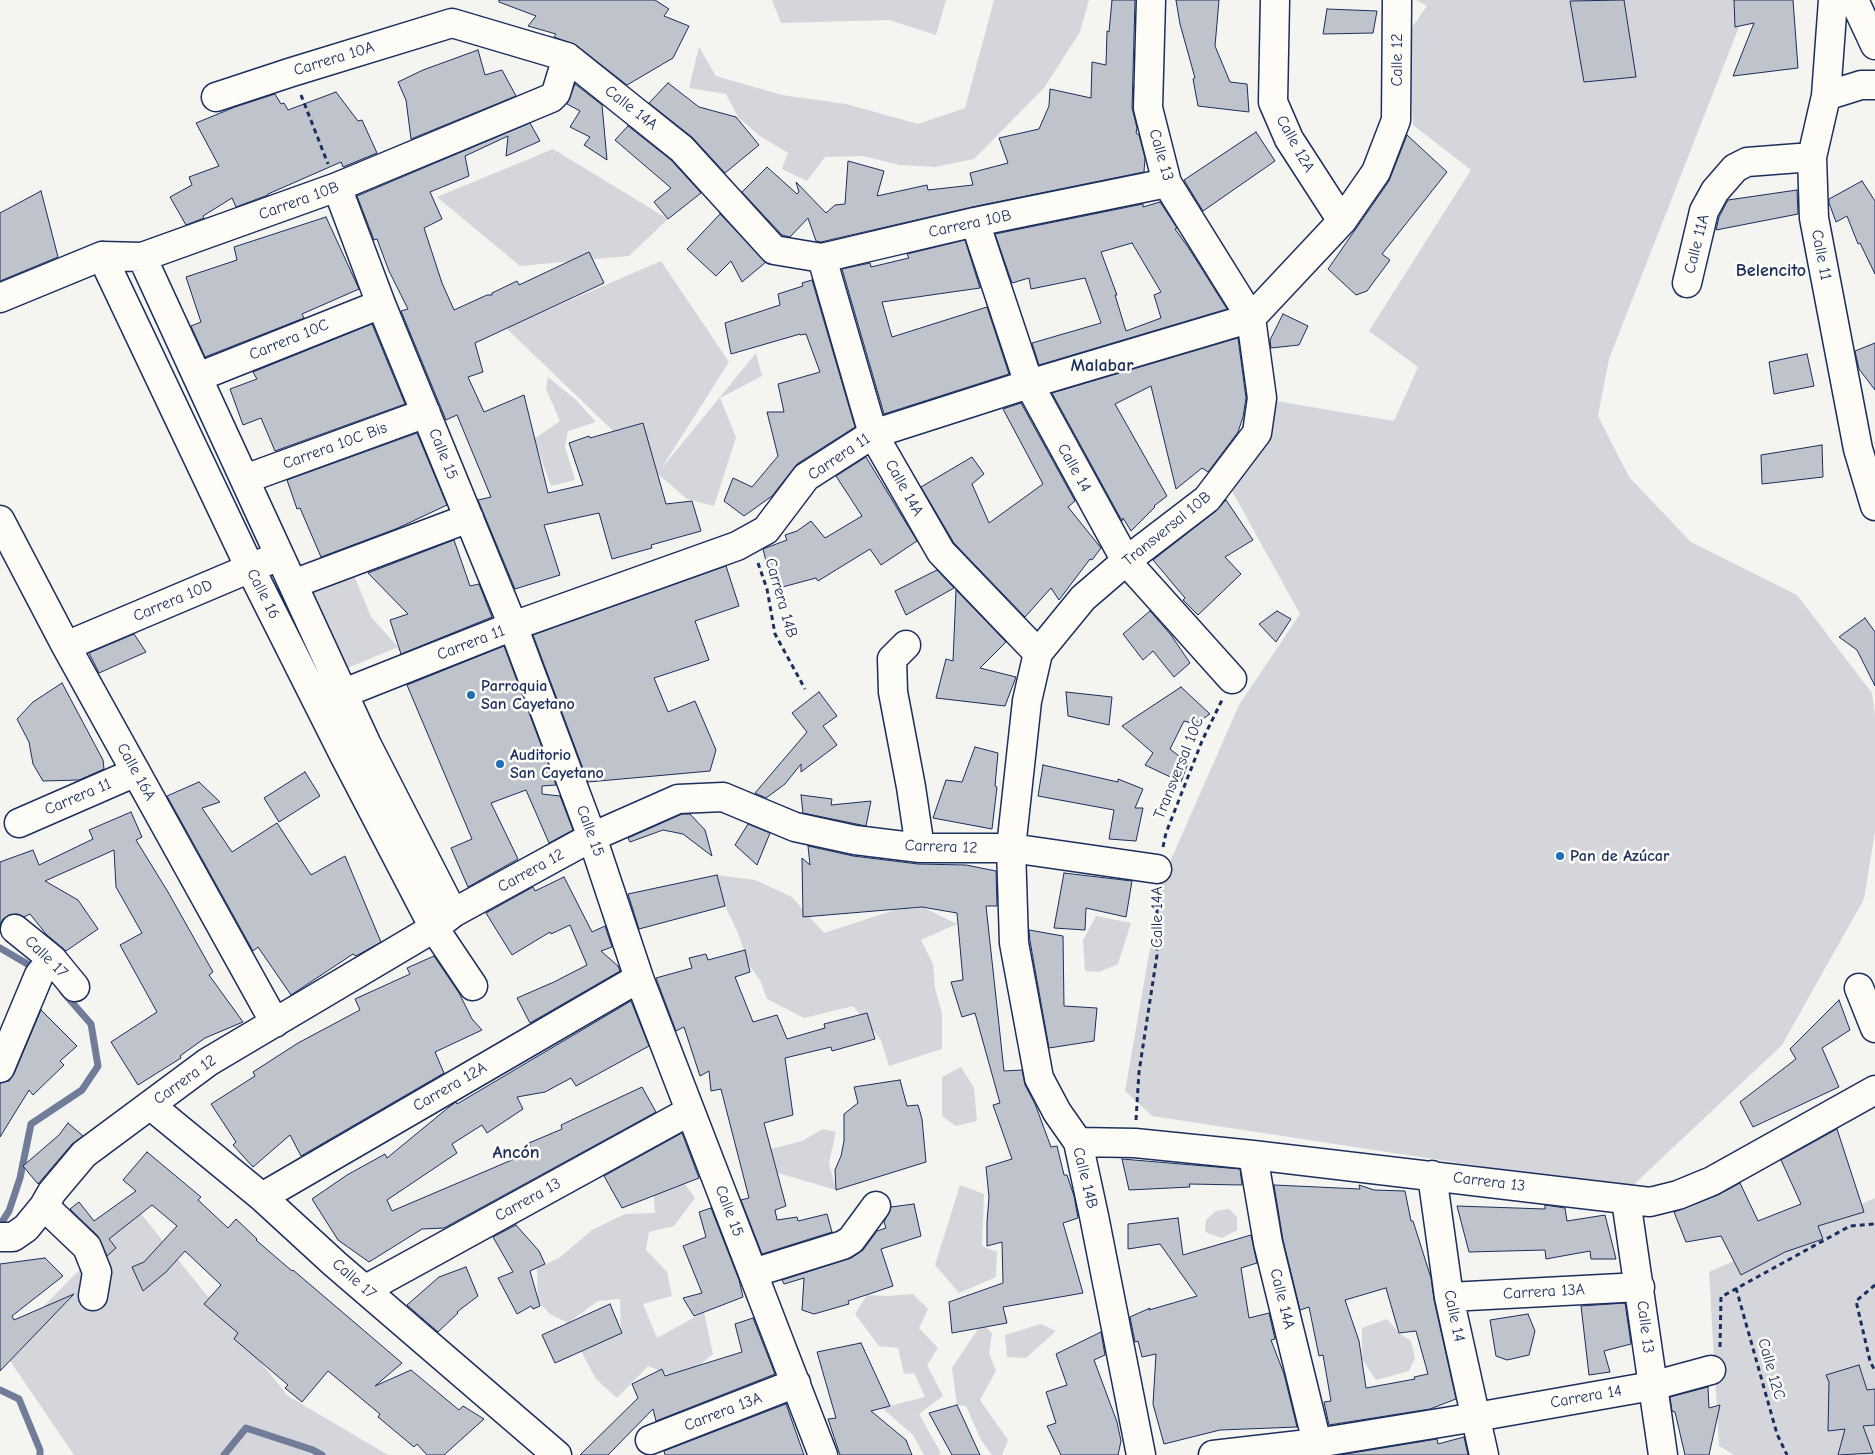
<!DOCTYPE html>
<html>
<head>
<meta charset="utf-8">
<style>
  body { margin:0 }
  canvas { display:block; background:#f4f4f1 }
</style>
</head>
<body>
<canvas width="1875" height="1455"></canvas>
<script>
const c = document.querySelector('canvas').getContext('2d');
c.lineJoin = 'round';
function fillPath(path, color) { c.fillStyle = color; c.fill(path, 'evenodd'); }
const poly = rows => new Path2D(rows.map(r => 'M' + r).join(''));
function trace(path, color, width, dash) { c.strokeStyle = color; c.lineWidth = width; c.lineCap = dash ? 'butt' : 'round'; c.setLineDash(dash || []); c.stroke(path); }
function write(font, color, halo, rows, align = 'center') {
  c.font = font + ' "Comic Neue",sans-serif'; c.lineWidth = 5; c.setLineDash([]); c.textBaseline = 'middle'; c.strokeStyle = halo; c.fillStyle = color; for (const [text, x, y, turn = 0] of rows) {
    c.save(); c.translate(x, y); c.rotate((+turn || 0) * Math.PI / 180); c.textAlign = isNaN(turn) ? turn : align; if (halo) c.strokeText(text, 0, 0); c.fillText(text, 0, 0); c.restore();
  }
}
fillPath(poly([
  [772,0,946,0,936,35,889,20,781,23],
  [994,0,1089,0,1080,32,1044,88,974,159,935,167,899,165,863,156,825,157,807,181,782,169,788,153,760,136,738,117,726,94,689,88,699,47,716,76,782,95,846,104,918,124,965,108],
  [1416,0,1734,0,1744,14,1609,359,1598,416,1629,477,1691,542,1797,595,1872,693,1875,715,1875,831,1864,899,1782,1045,1629,1189,1152,1116,1125,1091,1162,880,1239,705,1300,614,1227,482,1270,400,1394,421,1418,367,1369,331,1471,170,1413,125,1408,33,1427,6],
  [553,149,668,219,629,256,520,266,437,197],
  [661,261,729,362,661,469,756,353,762,376,720,398,736,437,714,506,687,499,658,474,506,328],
  [548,377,576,400,596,422,568,431,565,447,575,480,551,486,534,439,560,421,546,389],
  [353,573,371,617,398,647,331,675,298,596],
  [717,875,755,880,792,897,824,933,898,909,924,908,957,924,921,940,933,964,935,988,942,1013,942,1049,889,1066,881,1040,853,1006,804,1018,767,999,760,980,749,965,738,933,725,906],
  [1096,916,1131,923,1118,964,1099,972,1085,971,1083,940],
  [961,1067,974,1088,977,1121,956,1126,942,1116,942,1077],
  [823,1129,836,1132,829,1163,836,1190,778,1173,771,1149,802,1141],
  [678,1175,695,1198,674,1226,649,1232,646,1250,667,1272,672,1296,643,1304,657,1338,704,1312,713,1354,682,1380,648,1366,617,1398,596,1379,581,1351,621,1333,620,1299,598,1301,568,1323,550,1314,538,1301,537,1268,559,1258,592,1230,625,1214,655,1213,653,1184],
  [960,1185,984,1194,982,1246,997,1252,996,1277,959,1293,935,1265],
  [1875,1198,1875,1455,1734,1455,1719,1446,1709,1272],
  [1229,1209,1237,1217,1237,1230,1222,1238,1205,1232,1206,1220,1216,1211],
  [138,1210,288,1396,388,1455,74,1455,2,1349],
  [913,1294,928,1309,919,1328,938,1348,927,1365,943,1396,919,1414,941,1453,938,1455,924,1455,913,1435,882,1408,925,1397,914,1373,904,1374,898,1348,879,1346,855,1314,867,1295,888,1296],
  [1387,1319,1399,1333,1411,1341,1415,1358,1409,1371,1376,1380,1362,1359,1362,1328],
  [982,1323,992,1333,989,1353,996,1371,980,1400,1008,1440,1002,1455,992,1455,981,1440,966,1406,957,1405,952,1368],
  [1041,1324,1056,1331,1026,1358,1007,1357,1005,1335]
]), '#d4d6db');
trace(poly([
  [0,948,36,969],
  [0,1225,9,1211,20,1178,31,1124,82,1090,98,1066,91,1024,63,992],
  [0,1390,19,1399,40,1450,40,1455],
  [224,1455,246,1428,313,1450,322,1455]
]), '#717c98', 7);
const building = poly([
  [499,0,655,0,669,9,664,16,689,26,673,58,627,85,576,45,554,37,556,34,528,26,536,16,499,2,499,0],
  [1112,0,1135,0,1132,108,1137,128,1136,133,1139,135,1145,158,1144,172,972,207,821,242,816,241,808,218,790,237,782,235,742,192,767,167,797,194,799,192,796,182,826,213,835,205,845,204,848,161,884,171,877,196,927,185,928,190,973,185,970,173,1008,163,999,138,1039,129,1049,106,1050,89,1091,98,1092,62,1106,65,1107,31,1109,32,1112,0],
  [1176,0,1219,0,1215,46,1230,82,1247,84,1249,112,1198,106,1193,79,1195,78,1180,24,1176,0],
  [1624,0,1636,77,1584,82,1570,1,1624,0],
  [1734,0,1793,0,1798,68,1733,76,1754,23,1735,27,1734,0],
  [1327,9,1377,11,1373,33,1323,34,1327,9],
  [478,50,485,75,502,70,516,96,411,139,406,100,398,82,423,70,478,50],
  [668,83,699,107,736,117,759,145,725,173,692,137,649,103,668,83],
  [575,84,602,105,607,160,584,145,590,137,570,127,580,111,567,104,575,84],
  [336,92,358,121,362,120,377,153,343,167,341,162,268,194,268,195,236,207,232,198,203,216,204,218,186,225,170,197,192,185,189,177,219,166,196,123,235,107,275,94,281,104,284,103,288,110,336,92],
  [530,123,540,141,506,156,508,136,465,156,469,176,430,192,442,219,424,228,442,283,454,310,487,295,492,295,492,293,517,281,519,285,589,252,604,283,475,343,483,372,468,377,484,412,524,395,548,493,583,485,569,443,589,436,590,438,643,423,666,504,692,501,701,531,651,545,652,548,612,559,599,513,544,525,560,575,515,589,478,500,491,497,457,415,446,420,401,311,408,309,389,271,377,239,374,240,357,196,530,123],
  [628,126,671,160,701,193,668,219,654,202,671,188,615,140,628,126],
  [1256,132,1275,161,1203,211,1184,180,1256,132],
  [1407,135,1447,172,1382,254,1390,260,1367,291,1356,295,1328,269,1389,181,1407,135],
  [1862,181,1875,201,1875,274,1860,243,1858,244,1847,216,1836,222,1829,203,1829,199,1862,181],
  [1797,190,1798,214,1716,230,1719,217,1728,200,1797,190],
  [41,191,58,257,0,281,0,213,41,191],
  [1160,202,1177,228,1175,229,1188,247,1227,309,1039,365,1032,343,1101,323,1085,278,1031,289,1029,278,1012,283,995,234,1143,204,1143,207,1160,202],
  [1132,243,1161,292,1154,295,1161,318,1126,331,1115,295,1117,295,1101,252,1132,243],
  [720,214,766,262,742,282,731,261,716,276,687,249,720,214],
  [326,217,359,289,302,314,304,318,205,357,191,326,201,322,186,277,237,260,234,247,326,217],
  [965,240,980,288,882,302,892,337,987,307,1009,374,884,414,842,269,870,263,871,267,909,258,907,254,965,240],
  [812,280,855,427,797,464,772,496,744,516,724,501,733,478,752,487,778,456,767,412,784,412,778,384,820,372,806,334,800,335,800,334,731,354,725,323,780,305,778,294,803,286,802,283,812,280],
  [1283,314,1308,326,1299,345,1271,348,1270,340,1283,314],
  [372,324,405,404,275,451,261,418,243,425,230,389,257,379,253,372,372,324],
  [1238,338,1246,398,1243,417,1238,432,1208,472,1202,468,1176,489,1151,386,1115,404,1167,496,1154,506,1155,507,1131,531,1123,518,1122,521,1052,393,1238,338],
  [1875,343,1875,390,1859,369,1855,351,1875,343],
  [1807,354,1814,386,1774,394,1769,362,1807,354],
  [1021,403,1075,501,1068,507,1101,548,1092,560,1090,559,1059,600,1051,588,1025,617,954,543,921,487,972,457,984,474,972,484,989,523,1043,484,1003,409,1021,403],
  [417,433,447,505,398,528,321,557,300,508,297,509,287,480,417,433],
  [1822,445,1823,477,1762,484,1761,455,1822,445],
  [866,457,917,541,881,565,870,549,818,581,816,578,775,589,769,564,767,565,763,549,787,540,785,535,797,531,811,521,825,538,862,516,836,476,866,457],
  [1226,500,1253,540,1225,557,1241,574,1198,615,1183,600,1185,598,1153,560,1216,511,1226,500],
  [454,540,470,586,479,584,492,617,401,654,390,620,408,614,368,573,454,540],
  [726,566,739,606,695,621,709,660,654,678,668,712,695,701,716,750,710,771,588,782,533,635,726,566],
  [937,570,954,588,906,615,895,591,937,570],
  [956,590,1006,642,980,668,1016,677,1005,706,936,698,946,659,953,661,956,590],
  [1150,611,1171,635,1190,663,1174,677,1153,651,1143,660,1123,634,1150,611],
  [1277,611,1291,619,1276,642,1259,624,1277,611],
  [1865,618,1875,632,1875,686,1857,650,1839,637,1865,618],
  [134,634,146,652,99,673,89,653,134,634],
  [504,646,556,785,542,786,542,794,560,796,573,830,549,843,526,790,491,803,518,859,468,887,451,848,472,839,407,685,504,646],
  [62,683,103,760,104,769,79,780,43,781,33,764,29,742,17,719,33,702,62,683],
  [1181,687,1210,714,1195,724,1184,721,1170,749,1188,763,1181,782,1145,765,1153,753,1122,726,1181,687],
  [819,692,837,716,823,726,837,745,801,772,801,764,785,784,766,798,755,793,807,732,792,713,819,692],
  [1066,692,1112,697,1109,725,1068,716,1066,692],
  [975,747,998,753,995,786,997,787,992,829,933,818,946,780,962,782,975,747],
  [1043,765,1118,782,1118,779,1143,789,1135,808,1143,808,1136,841,1109,839,1114,810,1038,796,1043,765],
  [305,772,320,796,279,822,264,798,305,772],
  [199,782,220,802,202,808,232,852,277,823,311,875,345,856,381,942,356,956,353,954,291,995,258,947,253,951,167,796,199,782],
  [801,795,832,799,831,805,871,801,866,826,803,813,801,795],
  [131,812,142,837,136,840,168,892,213,972,209,975,243,1022,205,1038,180,1056,181,1058,138,1085,111,1042,157,1012,120,945,142,933,116,887,114,850,45,881,78,900,98,929,66,951,46,934,30,914,24,917,17,914,9,915,3,919,0,925,0,862,33,850,39,865,93,839,89,830,131,812],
  [682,814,690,814,705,830,712,856,683,834,663,830,630,842,628,838,682,814],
  [748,824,770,833,757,865,735,845,748,824],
  [808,846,853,856,918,864,966,865,996,871,997,906,986,906,1004,1071,1022,1070,1025,1085,1035,1104,1051,1147,1057,1146,1064,1175,1067,1175,1074,1196,1078,1218,1063,1223,1083,1293,1003,1307,1007,1323,952,1333,949,1302,1003,1283,1002,1242,987,1246,987,1222,989,1197,986,1167,1012,1159,993,1105,1000,1103,975,1013,962,1017,951,982,963,980,957,913,922,907,803,917,802,858,810,865,808,846],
  [1064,873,1132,881,1126,917,1086,908,1085,930,1054,928,1064,873],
  [717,875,725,906,639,929,628,894,717,875],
  [564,877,592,932,605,926,612,947,601,951,618,966,620,971,530,1023,517,998,554,982,587,965,570,925,551,934,550,932,512,955,486,913,533,887,535,891,564,877],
  [1029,930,1063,936,1064,1006,1097,1008,1094,1041,1049,1048,1030,941,1029,930],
  [745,950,750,972,735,977,753,1022,777,1015,787,1039,825,1028,824,1024,867,1013,875,1039,832,1051,831,1047,785,1058,793,1115,764,1123,786,1206,775,1210,777,1220,797,1217,798,1221,827,1214,832,1232,762,1254,741,1200,749,1198,721,1089,711,1091,709,1071,700,1076,684,1027,676,1031,656,978,692,968,689,958,706,954,708,960,745,950],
  [434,956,459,993,472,1019,482,1030,435,1052,444,1073,301,1156,290,1135,253,1167,233,1145,236,1142,211,1104,255,1076,253,1072,298,1043,360,1010,355,999,410,974,407,968,434,956],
  [1839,1000,1850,1030,1822,1048,1839,1087,1753,1127,1740,1102,1796,1059,1790,1049,1839,1000],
  [631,1001,649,1046,576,1086,571,1078,545,1092,517,1097,523,1109,487,1133,482,1125,452,1144,457,1153,387,1200,392,1211,533,1151,529,1143,562,1129,561,1125,642,1087,656,1112,444,1228,422,1229,369,1262,338,1240,312,1199,347,1175,385,1154,387,1158,449,1107,456,1102,457,1104,631,1001],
  [41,1010,77,1046,60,1061,64,1065,33,1095,29,1090,0,1137,0,1083,9,1081,14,1074,41,1010],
  [900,1080,907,1106,918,1105,922,1119,926,1162,836,1190,835,1170,841,1156,844,1141,844,1114,858,1103,854,1087,900,1080],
  [68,1123,83,1136,72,1144,38,1184,23,1166,59,1135,68,1123],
  [1837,1129,1864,1212,1818,1226,1823,1239,1785,1252,1741,1275,1721,1236,1686,1242,1674,1212,1718,1195,1740,1183,1758,1221,1801,1204,1781,1160,1837,1129],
  [682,1133,699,1178,622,1208,604,1176,682,1133],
  [147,1152,201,1197,198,1200,228,1228,236,1219,257,1239,256,1240,292,1271,293,1270,402,1363,375,1386,411,1370,459,1410,463,1406,484,1419,444,1455,427,1455,417,1444,414,1447,378,1417,380,1414,328,1371,302,1402,285,1388,288,1385,234,1339,238,1333,204,1304,221,1285,185,1251,166,1272,143,1291,132,1267,144,1262,177,1226,152,1205,109,1239,116,1248,107,1256,98,1236,70,1209,79,1202,94,1221,136,1191,123,1180,147,1152],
  [1122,1159,1240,1169,1242,1185,1189,1184,1190,1187,1129,1190,1122,1159],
  [1274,1185,1360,1189,1359,1185,1374,1190,1405,1191,1411,1221,1413,1221,1431,1278,1434,1300,1456,1399,1430,1409,1329,1425,1324,1402,1331,1401,1323,1355,1319,1356,1309,1307,1300,1310,1283,1240,1274,1185],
  [1386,1288,1399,1333,1416,1331,1428,1374,1414,1377,1415,1379,1366,1388,1359,1341,1345,1300,1386,1288],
  [914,1204,921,1236,881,1249,893,1286,848,1301,849,1304,814,1314,802,1310,804,1278,784,1284,782,1280,851,1258,863,1250,877,1231,886,1228,884,1222,891,1207,914,1204],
  [1545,1205,1565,1208,1567,1221,1605,1215,1616,1259,1591,1259,1590,1251,1546,1259,1545,1250,1469,1252,1457,1206,1545,1209,1545,1205],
  [711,1208,739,1280,743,1297,694,1316,683,1298,702,1293,683,1246,706,1237,699,1212,711,1208],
  [1178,1218,1183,1255,1251,1235,1257,1263,1241,1268,1249,1318,1269,1313,1275,1339,1271,1340,1284,1374,1297,1427,1220,1430,1164,1444,1153,1404,1156,1354,1142,1357,1138,1341,1135,1342,1130,1317,1150,1308,1149,1310,1197,1296,1160,1244,1128,1249,1128,1224,1178,1218],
  [516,1225,539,1251,545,1264,530,1271,540,1306,533,1309,531,1306,517,1314,498,1278,513,1272,493,1237,516,1225],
  [45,1258,63,1276,12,1316,14,1320,74,1294,0,1371,0,1264,45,1258],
  [466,1267,478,1296,457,1312,458,1313,438,1332,407,1305,439,1277,466,1267],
  [1625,1303,1631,1344,1604,1351,1610,1372,1589,1375,1581,1306,1625,1303],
  [610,1304,622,1333,555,1363,542,1335,610,1304],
  [1528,1314,1535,1331,1529,1355,1507,1360,1496,1356,1490,1320,1528,1314],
  [753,1318,775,1374,656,1421,653,1409,608,1455,580,1455,638,1398,632,1384,662,1369,665,1376,742,1352,735,1324,753,1318],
  [1101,1332,1105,1355,1094,1360,1117,1422,1121,1441,1118,1455,1061,1455,1047,1426,1056,1423,1046,1392,1067,1385,1056,1354,1101,1332],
  [861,1343,890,1406,871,1411,906,1440,912,1455,840,1455,828,1419,836,1418,817,1352,861,1343],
  [1859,1365,1867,1390,1875,1389,1875,1425,1863,1426,1873,1453,1838,1455,1845,1429,1828,1431,1829,1382,1826,1375,1859,1365],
  [1708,1387,1709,1408,1720,1405,1709,1455,1685,1455,1675,1412,1672,1411,1670,1397,1708,1387],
  [786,1404,804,1455,665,1455,664,1451,786,1404],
  [957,1405,980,1455,952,1455,929,1413,957,1405],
  [1464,1437,1468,1455,1340,1455,1437,1439,1438,1444,1464,1437]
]);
fillPath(building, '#bfc3cc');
trace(building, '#1b2f5e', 1);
const minor = poly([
  [1275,0,1273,102,1289,139,1342,221],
  [1833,0,1826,96,1812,157,1814,218,1858,449,1875,506],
  [1854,0,1875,45],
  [1826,96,1861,85,1875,85],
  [216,97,292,72,452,23,567,57,682,149,774,250,822,258,975,222,1167,183],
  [337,187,381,304,513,626,592,837,639,978,823,1455],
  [975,222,1029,384,1126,561,1232,679],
  [102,256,250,568,344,755,434,928,473,986],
  [142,257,367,745,453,913],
  [822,258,873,434,941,552,1038,653],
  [1687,283,1704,211,1715,191,1735,168,1747,162,1812,157],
  [0,298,102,256,142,257,337,187,551,98,556,93,567,57],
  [1251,318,1342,221,1376,172,1396,120,1397,0],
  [198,377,381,304],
  [245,479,426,413],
  [0,520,66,646,275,1023],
  [293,584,469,518],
  [906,645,892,659,893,692,911,787,920,848],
  [66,646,267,561],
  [344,693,513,626,737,546,766,530,806,477,873,434,1029,384,1251,318],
  [19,823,136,772],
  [15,929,52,959,75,987],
  [1859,988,1875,1028],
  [0,1068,39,975,52,959],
  [150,1105,262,1197,335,1264,557,1455],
  [1078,1142,1135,1143,1253,1155,1650,1202,1678,1195,1712,1181,1875,1090],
  [1253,1155,1268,1243,1317,1443],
  [1432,1175,1449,1297,1484,1455],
  [262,1197,639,978],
  [1626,1200,1663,1455],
  [44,1206,87,1247,97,1272,93,1296],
  [0,1237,13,1237,26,1228,44,1206,52,1192,84,1154,208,1062,434,928,453,913,592,837,678,799,723,797,795,827,855,840,920,848,1011,848,1157,869],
  [753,1273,843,1245,851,1240,876,1206],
  [366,1289,690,1111],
  [1449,1297,1640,1287],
  [650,1440,796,1383],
  [1141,1455,1094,1216,1078,1142,1057,1112,1039,1078,1014,943,1011,848,1027,701,1038,653,1083,598,1126,561,1207,499,1257,433,1262,398,1251,318,1167,183,1148,108,1151,0],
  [1213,1455,1317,1443,1476,1417,1652,1386,1711,1370]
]);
trace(minor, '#1b2f5e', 31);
trace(poly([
  [301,95,328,164],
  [758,563,767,589,775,634,805,689],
  [1163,847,1166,833,1202,741,1222,700],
  [1136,1120,1139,1072,1157,955,1157,892],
  [1875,1285,1856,1301,1870,1361,1875,1371],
  [1736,1288,1777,1434,1787,1455],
  [1720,1347,1721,1297,1850,1226,1875,1224]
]), '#1b2f5e', 3, [5, 4]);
trace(minor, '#fdfcf7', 28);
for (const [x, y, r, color] of [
  [471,695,5,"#1f6fb2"],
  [500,764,5,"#1f6fb2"],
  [1560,856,5,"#1f6fb2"]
]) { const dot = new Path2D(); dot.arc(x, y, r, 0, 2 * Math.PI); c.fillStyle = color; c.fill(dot); trace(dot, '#fdfcf7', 2); }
write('16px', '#1b2f5e', '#fdfcf7', [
  ["Carrera 10A",334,59,-17],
  ["Calle 12",1397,60,-90],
  ["Calle 14A",631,108,38],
  ["Calle 12A",1295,144,61],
  ["Calle 13",1161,155,74],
  ["Carrera 10B",299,201,-20],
  ["Carrera 10B",970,224,-12],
  ["Calle 11A",1697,244,-76],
  ["Calle 11",1821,255,79],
  ["Carrera 10C",289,340,-22],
  ["Carrera 10C Bis",335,446,-20],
  ["Calle 15",443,454,68],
  ["Carrera 11",839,457,-34],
  ["Calle 14",1074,468,61],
  ["Calle 14A",904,488,61],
  ["Transversal 10B",1167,529,-39],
  ["Calle 16",263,594,63],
  ["Carrera 14B",781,598,74],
  ["Carrera 10D",173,601,-23],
  ["Carrera 11",471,643,-21],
  ["Transversal 10C",1179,768,-68],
  ["Calle 16A",136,772,61],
  ["Carrera 11",78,797,-23],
  ["Calle 15",590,831,70],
  ["Carrera 12",941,847,2],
  ["Carrera 12",531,871,-29],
  ["Calle 14A",1157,917,-90],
  ["Calle 17",46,957,44],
  ["Carrera 12",185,1080,-36],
  ["Carrera 12A",450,1087,-30],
  ["Calle 14B",1085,1178,76],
  ["Carrera 13",1489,1182,7],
  ["Carrera 13",528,1200,-29],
  ["Calle 15",729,1211,69],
  ["Calle 17",354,1279,41],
  ["Carrera 13A",1544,1292,-3],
  ["Calle 14A",1282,1299,76],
  ["Calle 14",1454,1316,78],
  ["Calle 13",1645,1327,83],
  ["Calle 12C",1771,1369,74],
  ["Carrera 14",1586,1397,-10],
  ["Carrera 13A",723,1412,-21]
]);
write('bold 16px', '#1b2f5e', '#fdfcf7', [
  ["Parroquia",481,686],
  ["San Cayetano",481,704],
  ["Auditorio",510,755],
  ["San Cayetano",510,773],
  ["Pan de Azúcar",1570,856]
], 'left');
write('bold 18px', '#1b2f5e', '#fdfcf7', [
  ["Belencito",1771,271],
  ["Malabar",1102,366],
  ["Ancón",516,1153]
]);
</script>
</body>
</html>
